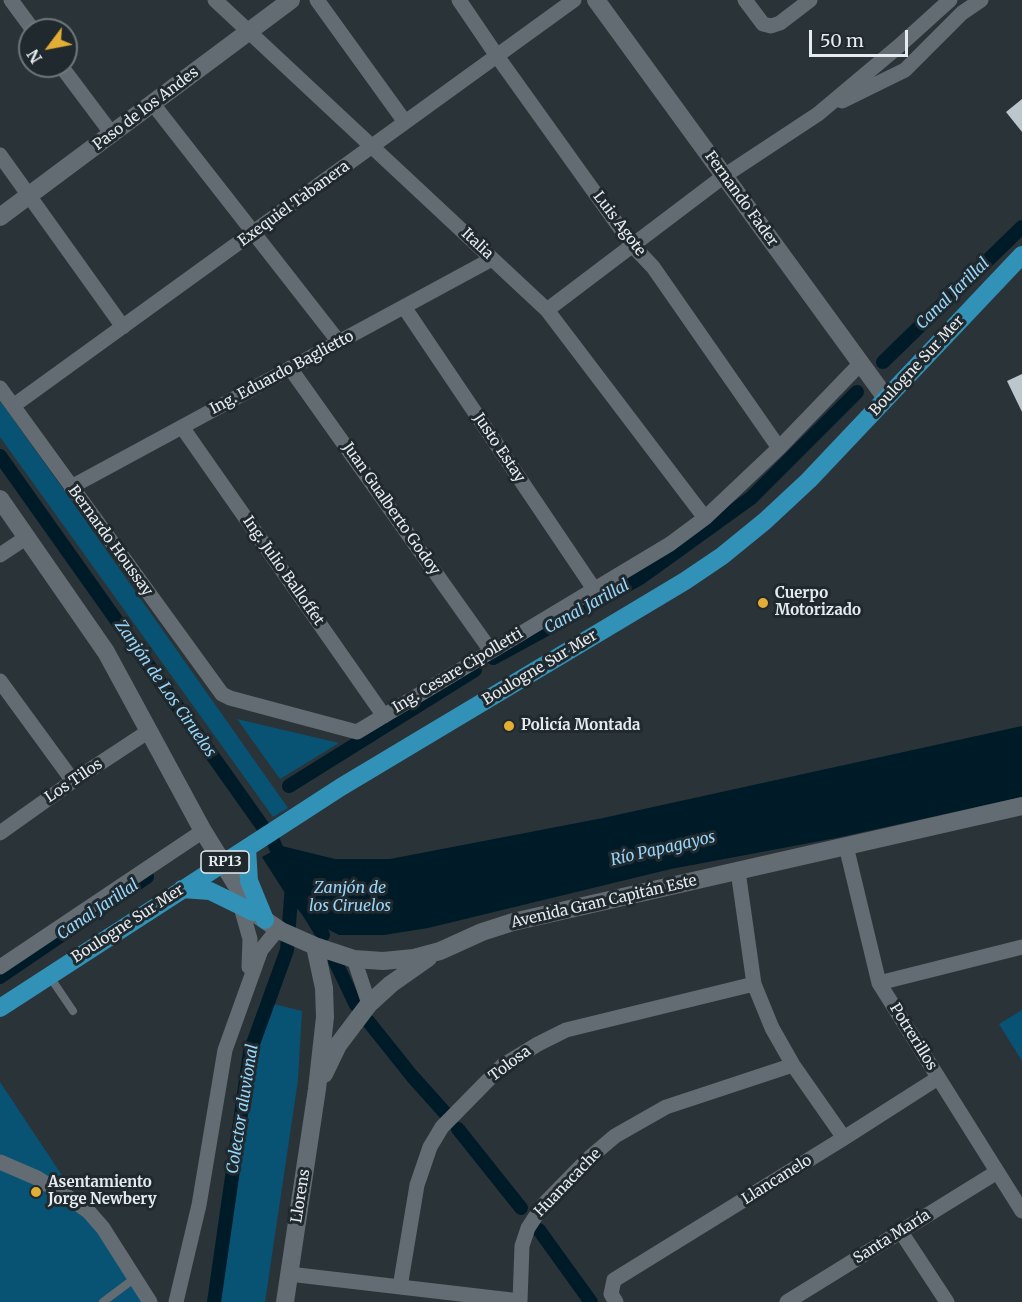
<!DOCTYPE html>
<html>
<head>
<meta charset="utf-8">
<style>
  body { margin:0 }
  #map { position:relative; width:1022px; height:1302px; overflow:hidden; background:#2a3338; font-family:Merriweather,serif }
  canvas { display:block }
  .north { position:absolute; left:18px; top:18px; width:60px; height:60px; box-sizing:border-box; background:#20292e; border:2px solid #6f777b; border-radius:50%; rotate:238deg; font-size:16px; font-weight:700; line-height:24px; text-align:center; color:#e5ebef }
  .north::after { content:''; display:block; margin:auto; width:21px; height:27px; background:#e3ae35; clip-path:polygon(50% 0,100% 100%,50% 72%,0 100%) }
  .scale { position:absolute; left:809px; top:30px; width:99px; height:27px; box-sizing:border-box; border:3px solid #e5ebef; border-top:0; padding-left:8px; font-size:18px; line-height:21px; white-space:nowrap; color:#e5ebef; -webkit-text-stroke:4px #20292e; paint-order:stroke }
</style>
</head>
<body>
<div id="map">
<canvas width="1022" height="1302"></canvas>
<div class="north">N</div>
<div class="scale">50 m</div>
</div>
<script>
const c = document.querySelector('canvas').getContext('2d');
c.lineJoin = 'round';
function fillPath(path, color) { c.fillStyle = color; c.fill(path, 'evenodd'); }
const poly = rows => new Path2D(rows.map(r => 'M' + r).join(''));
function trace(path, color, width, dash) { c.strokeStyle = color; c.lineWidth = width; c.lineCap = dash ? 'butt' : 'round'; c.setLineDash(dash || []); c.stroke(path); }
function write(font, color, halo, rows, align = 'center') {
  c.font = font + ' Merriweather,serif'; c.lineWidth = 6; c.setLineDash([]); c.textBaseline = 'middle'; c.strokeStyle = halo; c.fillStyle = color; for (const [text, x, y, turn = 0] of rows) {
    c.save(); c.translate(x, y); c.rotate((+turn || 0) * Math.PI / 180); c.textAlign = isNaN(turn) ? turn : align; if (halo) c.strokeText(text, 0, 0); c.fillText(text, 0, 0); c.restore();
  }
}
fillPath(poly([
  [0,401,66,493,288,808,273,817,0,437],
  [237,719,339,743,280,779],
  [261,1001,302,1011,298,1080,265,1302,214,1302,246,1045],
  [1022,1010,1022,1061,999,1024],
  [0,1082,146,1302,0,1302]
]), '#085373');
fillPath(poly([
  [1022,726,1022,797,836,838,671,869,428,928,384,935,339,935,304,917,283,890,262,857,282,846,335,859,390,859,603,818]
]), '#001b28');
trace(poly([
  [883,362,1022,227],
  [0,456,273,841,284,866],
  [493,658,640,578,751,498,857,392],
  [289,786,475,670],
  [307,909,323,935],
  [335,961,356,1005],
  [0,977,147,877],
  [368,1021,412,1076,446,1114],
  [458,1129,521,1208],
  [539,1230,591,1302],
  [214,1302,250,1052,287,950,292,885]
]), '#001b28', 14);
fillPath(poly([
  [1022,99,1022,132,1006,112],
  [1022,374,1022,412,1007,381]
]), '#bbc6cd');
trace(poly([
  [50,977,73,1011],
  [103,1302,135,1278]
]), '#626c72', 8);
trace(poly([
  [11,0,33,30],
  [215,0,547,310,705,518],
  [317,0,405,122],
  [459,0,497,56,633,246,653,267,779,448],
  [745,0,763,24,771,26,780,23,810,0],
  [61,66,112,134],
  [842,101,905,70,962,13,981,0],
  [153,104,339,342],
  [0,155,123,327],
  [404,307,594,589],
  [547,310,724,176,818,114,899,46,950,0],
  [290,368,491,651],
  [0,388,222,694,230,698,357,732,670,544,705,518,779,448,860,364],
  [13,406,574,0],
  [182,427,384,716],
  [71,487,492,259],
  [0,555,27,537],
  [0,681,73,781],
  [0,833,73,781,149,731],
  [846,846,879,983,1022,1211],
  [738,871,754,984,772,1028,793,1065,844,1138],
  [241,907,250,939,249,967],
  [354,959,369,1004],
  [0,967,203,831],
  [879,983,1022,947],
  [0,1162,37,1178,71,1199,89,1212,103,1228,150,1302],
  [901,1232,947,1302],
  [289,1274,520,1301],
  [400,1287,417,1185,430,1147,442,1127,502,1066,538,1044,566,1030,754,984],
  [520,1301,522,1246,528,1228,543,1205,588,1159,615,1136,666,1107,793,1065],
  [176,1302,199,1205,225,1050,261,950,278,929],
  [616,1302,611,1294,614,1280,844,1138,938,1078],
  [787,1302,997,1172]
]), '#626c72', 15);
trace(poly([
  [596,0,886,398],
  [0,217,291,0],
  [0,499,106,652,203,831,253,912,281,931,315,946,354,959,383,961,414,958,440,951,482,932,513,922,1022,806],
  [324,1074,338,1045,369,1004,391,984,428,958],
  [285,1302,317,1089,325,1017,324,988,315,946]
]), '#626c72', 18);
trace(poly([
  [247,848,249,881,265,920],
  [182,889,210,891,253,912],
  [0,1008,341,787,685,581,722,556,765,521,809,480,1022,255]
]), '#3191b7', 18);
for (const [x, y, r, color] of [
  [763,603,6,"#e3ae35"],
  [509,726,6,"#e3ae35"],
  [36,1192,6,"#e3ae35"]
]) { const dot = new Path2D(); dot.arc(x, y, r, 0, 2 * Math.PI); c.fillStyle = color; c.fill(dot); trace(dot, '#20292e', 2); }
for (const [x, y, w] of [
  [225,862,48]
]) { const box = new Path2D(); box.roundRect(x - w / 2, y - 11, w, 22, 4.5); c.fillStyle = '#20292e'; c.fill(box); trace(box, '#e5ebef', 1.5); }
write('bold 14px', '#e5ebef', null, [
  ["RP13",225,862]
]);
write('15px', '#e5ebef', '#20292e', [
  ["Paso de los Andes",146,109,-37],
  ["Fernando Fader",741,199,54],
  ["Exequiel Tabanera",294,204,-36],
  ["Luis Agote",619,224,53],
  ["Italia",477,244,43],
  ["Boulogne Sur Mer",917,366,-47],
  ["Ing. Eduardo Baglietto",282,373,-28],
  ["Justo Estay",499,448,56],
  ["Juan Gualberto Godoy",391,509,55],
  ["Bernardo Houssay",110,541,54],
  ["Ing. Julio Balloffet",283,571,55],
  ["Boulogne Sur Mer",540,668,-31],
  ["Ing. Cesare Cipolletti",458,671,-31],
  ["Los Tilos",74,781,-34],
  ["Avenida Gran Capitán Este",604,902,-13],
  ["Boulogne Sur Mer",128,924,-33],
  ["Potrerillos",913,1037,58],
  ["Tolosa",510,1064,-37],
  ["Llancanelo",777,1180,-32],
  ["Huanacache",568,1183,-46],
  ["Llorens",301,1196,-81],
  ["Santa María",892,1237,-32]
]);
write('bold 15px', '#e5ebef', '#20292e', [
  ["Cuerpo",775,594],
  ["Motorizado",775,611],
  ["Policía Montada",521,726],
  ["Asentamiento",48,1183],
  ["Jorge Newbery",48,1200]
], 'left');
write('italic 16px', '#97d6fa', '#20292e', [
  ["Canal Jarillal",953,294,-44],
  ["Canal Jarillal",587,607,-29],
  ["Zanjón de Los Ciruelos",165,689,55],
  ["Río Papagayos",663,849,-13],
  ["Zanjón de",350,888],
  ["los Ciruelos",350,906],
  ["Canal Jarillal",98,910,-34],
  ["Colector aluvional",243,1109,-81]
]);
</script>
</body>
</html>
